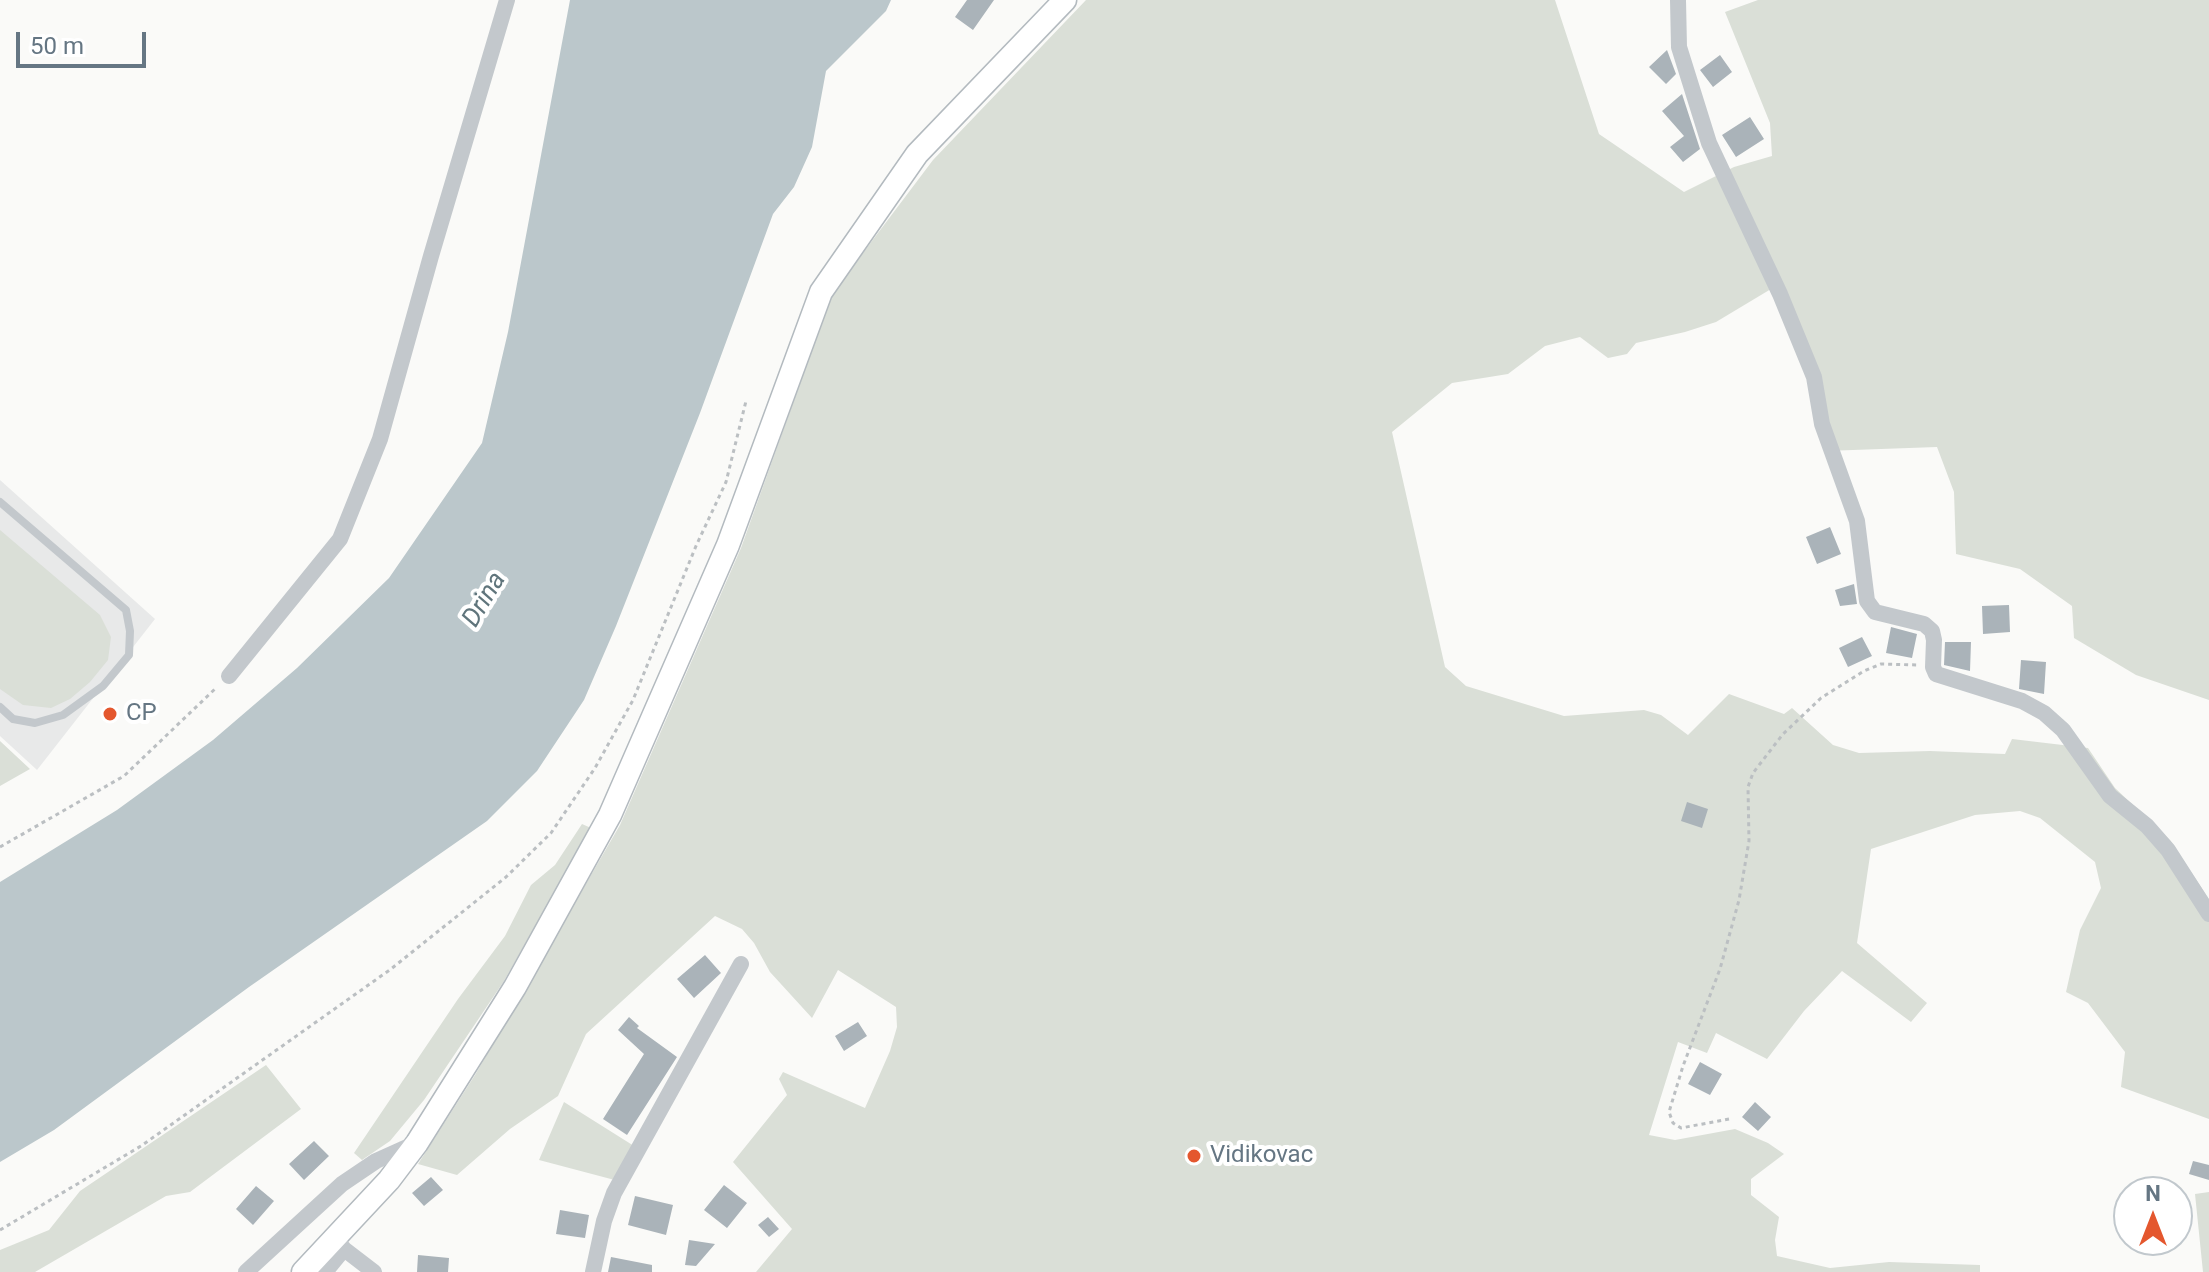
<!DOCTYPE html>
<html>
<head>
<meta charset="utf-8">
<style>
  body { margin:0 }
  #map { position:relative; width:2209px; height:1272px; overflow:hidden; background:#fafaf8; font-family:Roboto,sans-serif }
  canvas { display:block }
  .north { position:absolute; left:2113px; top:1176px; width:80px; height:80px; box-sizing:border-box; background:#fff; border:2px solid #c1c8cd; border-radius:50%; rotate:0deg; font-size:22px; font-weight:700; line-height:32px; text-align:center; color:#657683 }
  .north::after { content:''; display:block; margin:auto; width:28px; height:36px; background:#e4572e; clip-path:polygon(50% 0,100% 100%,50% 72%,0 100%) }
  .scale { position:absolute; left:16px; top:32px; width:130px; height:36px; box-sizing:border-box; border:4px solid #657683; border-top:0; padding-left:10px; font-size:24px; line-height:28px; white-space:nowrap; color:#657683; -webkit-text-stroke:6px #fff; paint-order:stroke }
</style>
</head>
<body>
<div id="map">
<canvas width="2209" height="1272"></canvas>
<div class="north">N</div>
<div class="scale">50 m</div>
</div>
<script>
const c = document.querySelector('canvas').getContext('2d');
c.lineJoin = 'round';
function fillPath(path, color) { c.fillStyle = color; c.fill(path, 'evenodd'); }
const poly = rows => new Path2D(rows.map(r => 'M' + r).join(''));
function trace(path, color, width, dash) { c.strokeStyle = color; c.lineWidth = width; c.lineCap = dash ? 'butt' : 'round'; c.setLineDash(dash || []); c.stroke(path); }
function write(font, color, halo, rows, align = 'center') {
  c.font = font + ' Roboto,sans-serif'; c.lineWidth = 8; c.setLineDash([]); c.textBaseline = 'middle'; c.strokeStyle = halo; c.fillStyle = color; for (const [text, x, y, turn = 0] of rows) {
    c.save(); c.translate(x, y); c.rotate((+turn || 0) * Math.PI / 180); c.textAlign = isNaN(turn) ? turn : align; if (halo) c.strokeText(text, 0, 0); c.fillText(text, 0, 0); c.restore();
  }
}
fillPath(poly([
  [0,480,155,619,37,770,0,736]
]), '#e8e9e9');
fillPath(poly([
  [1086,0,1555,0,1599,134,1684,192,1734,167,1772,156,1770,123,1725,12,1758,0,2209,0,2209,700,2136,675,2074,638,2072,606,2020,569,1956,554,1954,492,1937,447,1825,451,1808,379,1771,289,1716,322,1685,332,1636,343,1627,354,1608,358,1580,337,1545,346,1508,374,1452,383,1392,432,1445,667,1466,686,1564,716,1644,710,1661,715,1688,735,1729,694,1784,714,1792,708,1833,745,1859,753,1930,751,2005,754,2012,739,2088,748,2115,788,2170,840,2209,899,2209,1119,2121,1087,2125,1052,2088,1003,2066,992,2080,930,2101,888,2095,862,2040,818,2020,811,1975,815,1871,849,1857,943,1927,1003,1911,1022,1842,971,1804,1011,1767,1059,1716,1033,1707,1053,1678,1042,1649,1135,1675,1140,1735,1129,1768,1143,1784,1154,1751,1179,1751,1195,1779,1217,1775,1240,1777,1256,1830,1268,1889,1262,1980,1265,1980,1272,756,1272,792,1229,733,1162,787,1095,779,1079,783,1072,865,1108,890,1051,897,1027,896,1007,838,970,812,1018,770,972,754,943,742,929,715,916,586,1034,558,1096,510,1129,457,1175,418,1164,475,1075,620,825,741,548,832,294,933,160],
  [0,530,100,615,111,637,108,660,90,682,70,699,51,708,23,705,0,689],
  [0,741,30,769,0,786],
  [582,824,591,828,504,981,424,1100,390,1141,362,1160,354,1153,458,999,505,936,531,885,555,865],
  [266,1065,301,1109,190,1192,166,1196,35,1272,0,1272,0,1250,49,1230,80,1191],
  [564,1102,642,1151,626,1183,539,1160],
  [2209,1192,2209,1272,2203,1272,2195,1194]
]), '#dadfd7');
fillPath(poly([
  [570,0,891,0,886,11,826,71,812,147,794,187,773,214,700,413,616,626,584,700,537,771,487,821,249,987,54,1130,0,1162,0,882,117,810,213,740,297,668,389,578,482,443,508,332]
]), '#bbc7cb');
fillPath(poly([
  [967,0,994,0,973,30,955,17],
  [1667,50,1676,74,1666,84,1649,67],
  [1720,55,1732,72,1713,87,1700,70],
  [1682,94,1700,149,1683,162,1670,147,1684,136,1662,111],
  [1750,117,1764,139,1736,157,1722,135],
  [1830,527,1841,554,1817,564,1806,537],
  [1854,584,1857,604,1840,606,1835,590],
  [2009,605,2010,632,1983,634,1982,606],
  [1891,627,1917,634,1912,658,1886,653],
  [1862,637,1872,656,1848,667,1839,648],
  [1945,642,1971,642,1970,671,1944,665],
  [2021,660,2046,662,2044,694,2019,689],
  [1687,802,1708,809,1702,828,1681,821],
  [705,955,721,973,694,998,677,979],
  [629,1017,639,1026,637,1028,677,1057,627,1135,603,1119,644,1054,618,1030],
  [858,1022,867,1036,844,1051,835,1036],
  [1700,1062,1722,1074,1710,1095,1688,1084],
  [1755,1102,1771,1117,1758,1131,1742,1117],
  [314,1141,329,1156,304,1180,289,1164],
  [2193,1161,2209,1165,2209,1180,2189,1174],
  [431,1177,443,1190,424,1206,412,1193],
  [724,1185,747,1203,727,1228,704,1210],
  [256,1186,274,1201,253,1225,236,1209],
  [635,1196,673,1205,666,1235,628,1225],
  [560,1210,589,1215,585,1238,556,1234],
  [768,1217,779,1229,769,1237,758,1225],
  [689,1240,715,1244,696,1266,685,1265],
  [418,1255,449,1258,448,1272,417,1272],
  [611,1257,652,1265,652,1272,608,1272]
]), '#aab3b9');
const secondary = poly([
  [303,1272,389,1180,417,1143,515,987,610,815,728,545,821,292,917,154,1065,0]
]);
trace(secondary, '#b3babf', 25);
trace(poly([
  [0,847,124,776,217,687],
  [1729,1119,1681,1128,1673,1123,1669,1112,1683,1066,1720,969,1739,900,1749,841,1748,787,1753,773,1783,734,1821,698,1864,671,1881,664,1918,665],
  [0,1230,141,1146,391,969,506,877,551,833,595,768,633,700,696,546,726,482,746,401]
]), '#bbbfc2', 3, [4, 4]);
trace(poly([
  [0,502,126,610,130,631,129,655,103,686,63,715,35,723,13,719,0,707]
]), '#c3c8cc', 8);
trace(poly([
  [1678,0,1679,47,1709,143,1780,294,1814,377,1822,424,1857,521,1867,601,1875,612,1924,624,1932,631,1934,640,1933,667,1936,674,2022,701,2044,713,2063,730,2110,796,2147,826,2168,850,2209,914],
  [229,676,340,539,380,439,431,256,507,0],
  [344,1249,374,1272],
  [246,1272,342,1184,376,1161,416,1143],
  [325,1272,344,1249,334,1238],
  [593,1272,604,1221,614,1193,741,964]
]), '#c3c8cc', 16);
trace(secondary, '#fff', 22);
for (const [x, y, r, color] of [
  [110,714,8,"#e4572e"],
  [1194,1156,8,"#e4572e"]
]) { const dot = new Path2D(); dot.arc(x, y, r, 0, 2 * Math.PI); c.fillStyle = color; c.fill(dot); trace(dot, '#fff', 3); }
write('24px', '#657683', '#fff', [
  ["CP",126,714],
  ["Vidikovac",1210,1156]
], 'left');
write('italic 26px', '#60757c', '#fff', [
  ["Drina",485,600,-59]
]);
</script>
</body>
</html>
